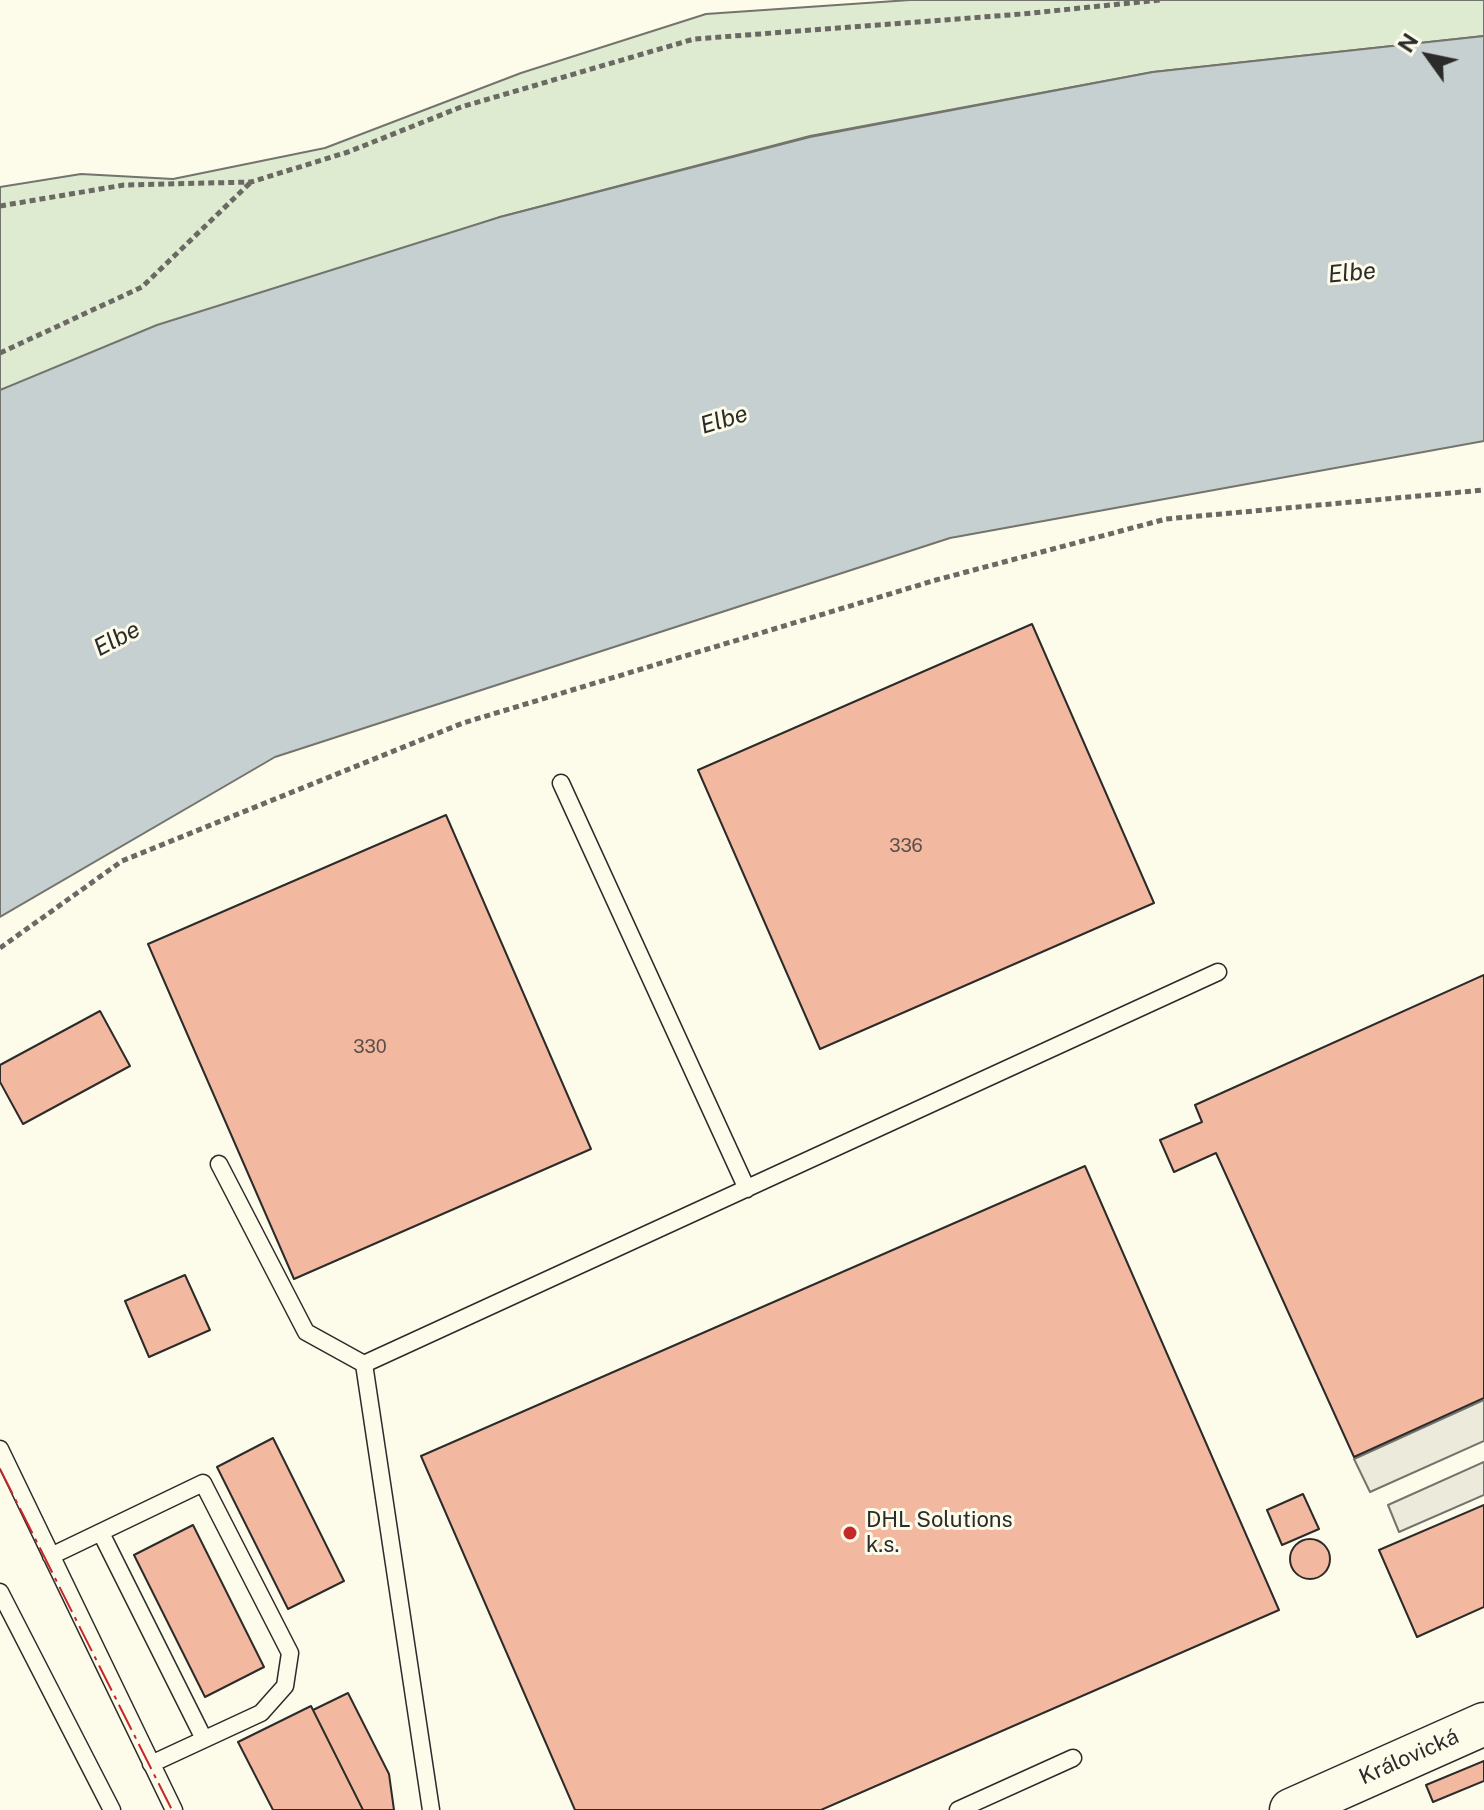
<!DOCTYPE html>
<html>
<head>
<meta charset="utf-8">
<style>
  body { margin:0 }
  #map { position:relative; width:1484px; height:1810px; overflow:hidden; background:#fdfbea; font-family:"Public Sans",sans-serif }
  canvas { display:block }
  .north { position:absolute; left:1388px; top:16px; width:80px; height:80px; -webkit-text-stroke:6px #fdfbea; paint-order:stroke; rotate:303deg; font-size:22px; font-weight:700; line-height:32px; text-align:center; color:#2b2b2b }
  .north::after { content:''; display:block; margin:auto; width:28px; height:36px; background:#2b2b2b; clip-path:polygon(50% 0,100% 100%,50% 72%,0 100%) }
</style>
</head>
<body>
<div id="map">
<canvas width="1484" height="1810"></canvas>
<div class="north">N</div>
</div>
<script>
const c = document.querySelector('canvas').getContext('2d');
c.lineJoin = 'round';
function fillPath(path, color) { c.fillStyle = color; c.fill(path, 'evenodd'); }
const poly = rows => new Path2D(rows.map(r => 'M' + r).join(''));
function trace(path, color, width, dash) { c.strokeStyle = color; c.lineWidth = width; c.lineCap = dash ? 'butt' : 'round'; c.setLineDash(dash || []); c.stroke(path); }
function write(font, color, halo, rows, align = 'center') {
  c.font = font + ' "Public Sans",sans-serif'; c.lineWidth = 6; c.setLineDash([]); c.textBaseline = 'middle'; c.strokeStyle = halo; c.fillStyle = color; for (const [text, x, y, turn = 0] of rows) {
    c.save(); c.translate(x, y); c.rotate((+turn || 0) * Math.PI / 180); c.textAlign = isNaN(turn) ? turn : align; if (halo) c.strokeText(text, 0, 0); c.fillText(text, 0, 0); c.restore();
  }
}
const green = poly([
  [910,0,1484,0,1484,36,1153,72,810,136,500,217,0,390,0,187,81,174,173,179,325,148,521,73,706,14,910,0]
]);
fillPath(green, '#deebd1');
trace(green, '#74746e', 2);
const parking = poly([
  [1484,1400,1484,1441,1370,1492,1354,1459,1484,1400],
  [1484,1462,1484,1495,1399,1532,1388,1505,1484,1462]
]);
fillPath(parking, '#eceadb');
trace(parking, '#74746e', 2);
const water = poly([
  [1484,36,1484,441,950,538,275,757,0,917,0,390,157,325,500,217,810,137,1153,72,1484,36]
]);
fillPath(water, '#c7d0d0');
trace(water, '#74746e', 2);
const building = poly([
  [1032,624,1154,903,820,1049,698,770,1032,624],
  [446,815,591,1149,294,1279,148,944,446,815],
  [1484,975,1484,1398,1354,1457,1216,1153,1174,1172,1160,1140,1202,1122,1195,1105,1484,975],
  [100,1011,130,1066,23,1124,0,1082,0,1065,100,1011],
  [1085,1166,1279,1610,821,1810,575,1810,421,1456,1085,1166],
  [185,1275,210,1330,149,1357,125,1301,185,1275],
  [273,1438,344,1581,288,1609,217,1467,273,1438],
  [1303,1494,1319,1529,1282,1545,1267,1510,1303,1494],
  [1484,1505,1484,1607,1417,1637,1379,1550,1484,1505],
  [193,1525,264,1667,205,1697,134,1555,193,1525],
  '1290 1559a20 20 0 1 1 40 0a20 20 0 1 1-40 0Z',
  [348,1693,389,1774,394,1810,363,1810,313,1710,348,1693],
  [311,1706,363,1810,273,1810,238,1742,311,1706],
  [1484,1761,1484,1781,1433,1802,1426,1785,1484,1761]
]);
fillPath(building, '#f2b8a0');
trace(building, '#2b2b2b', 2);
const service = poly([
  [561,783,747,1189],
  [219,1164,306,1332,364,1364,1218,972],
  [364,1364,431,1810],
  [0,1449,174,1810],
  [101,1533,204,1739],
  [51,1556,203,1483,290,1653,285,1686,261,1713,151,1764],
  [0,1592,112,1810],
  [958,1810,1073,1758]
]);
const secondary = poly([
  [1291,1810,1484,1724]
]);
trace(service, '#2b2b2b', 19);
trace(secondary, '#2b2b2b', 45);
trace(poly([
  [0,206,124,185,251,182,348,152,461,107,694,39,1022,14,1160,0],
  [0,353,142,287,250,183],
  [0,948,122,861,463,723,936,580,1166,519,1484,490]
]), '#6a6964', 5, [6, 4]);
trace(service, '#fdfbea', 16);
trace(secondary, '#fdfbea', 42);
trace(poly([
  [0,1469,172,1810]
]), '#c62828', 2, [28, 6, 4, 6]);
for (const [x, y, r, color] of [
  [850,1533,8,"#c62828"]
]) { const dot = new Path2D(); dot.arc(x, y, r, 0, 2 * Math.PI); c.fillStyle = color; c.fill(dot); trace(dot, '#fdfbea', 3); }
write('18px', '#5d4e48', null, [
  ["336",906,846],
  ["330",370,1047]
]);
write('22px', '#2b2b2b', '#fdfbea', [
  ["DHL Solutions",866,1520],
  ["k.s.",866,1545]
], 'left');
write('22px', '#2b2b2b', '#fdfbea', [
  ["Královická",1409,1757,-24]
]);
write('italic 24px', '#2b2b2b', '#fdfbea', [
  ["Elbe",1352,273,-5],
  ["Elbe",724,420,-17],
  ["Elbe",117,639,-28]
]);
</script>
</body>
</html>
